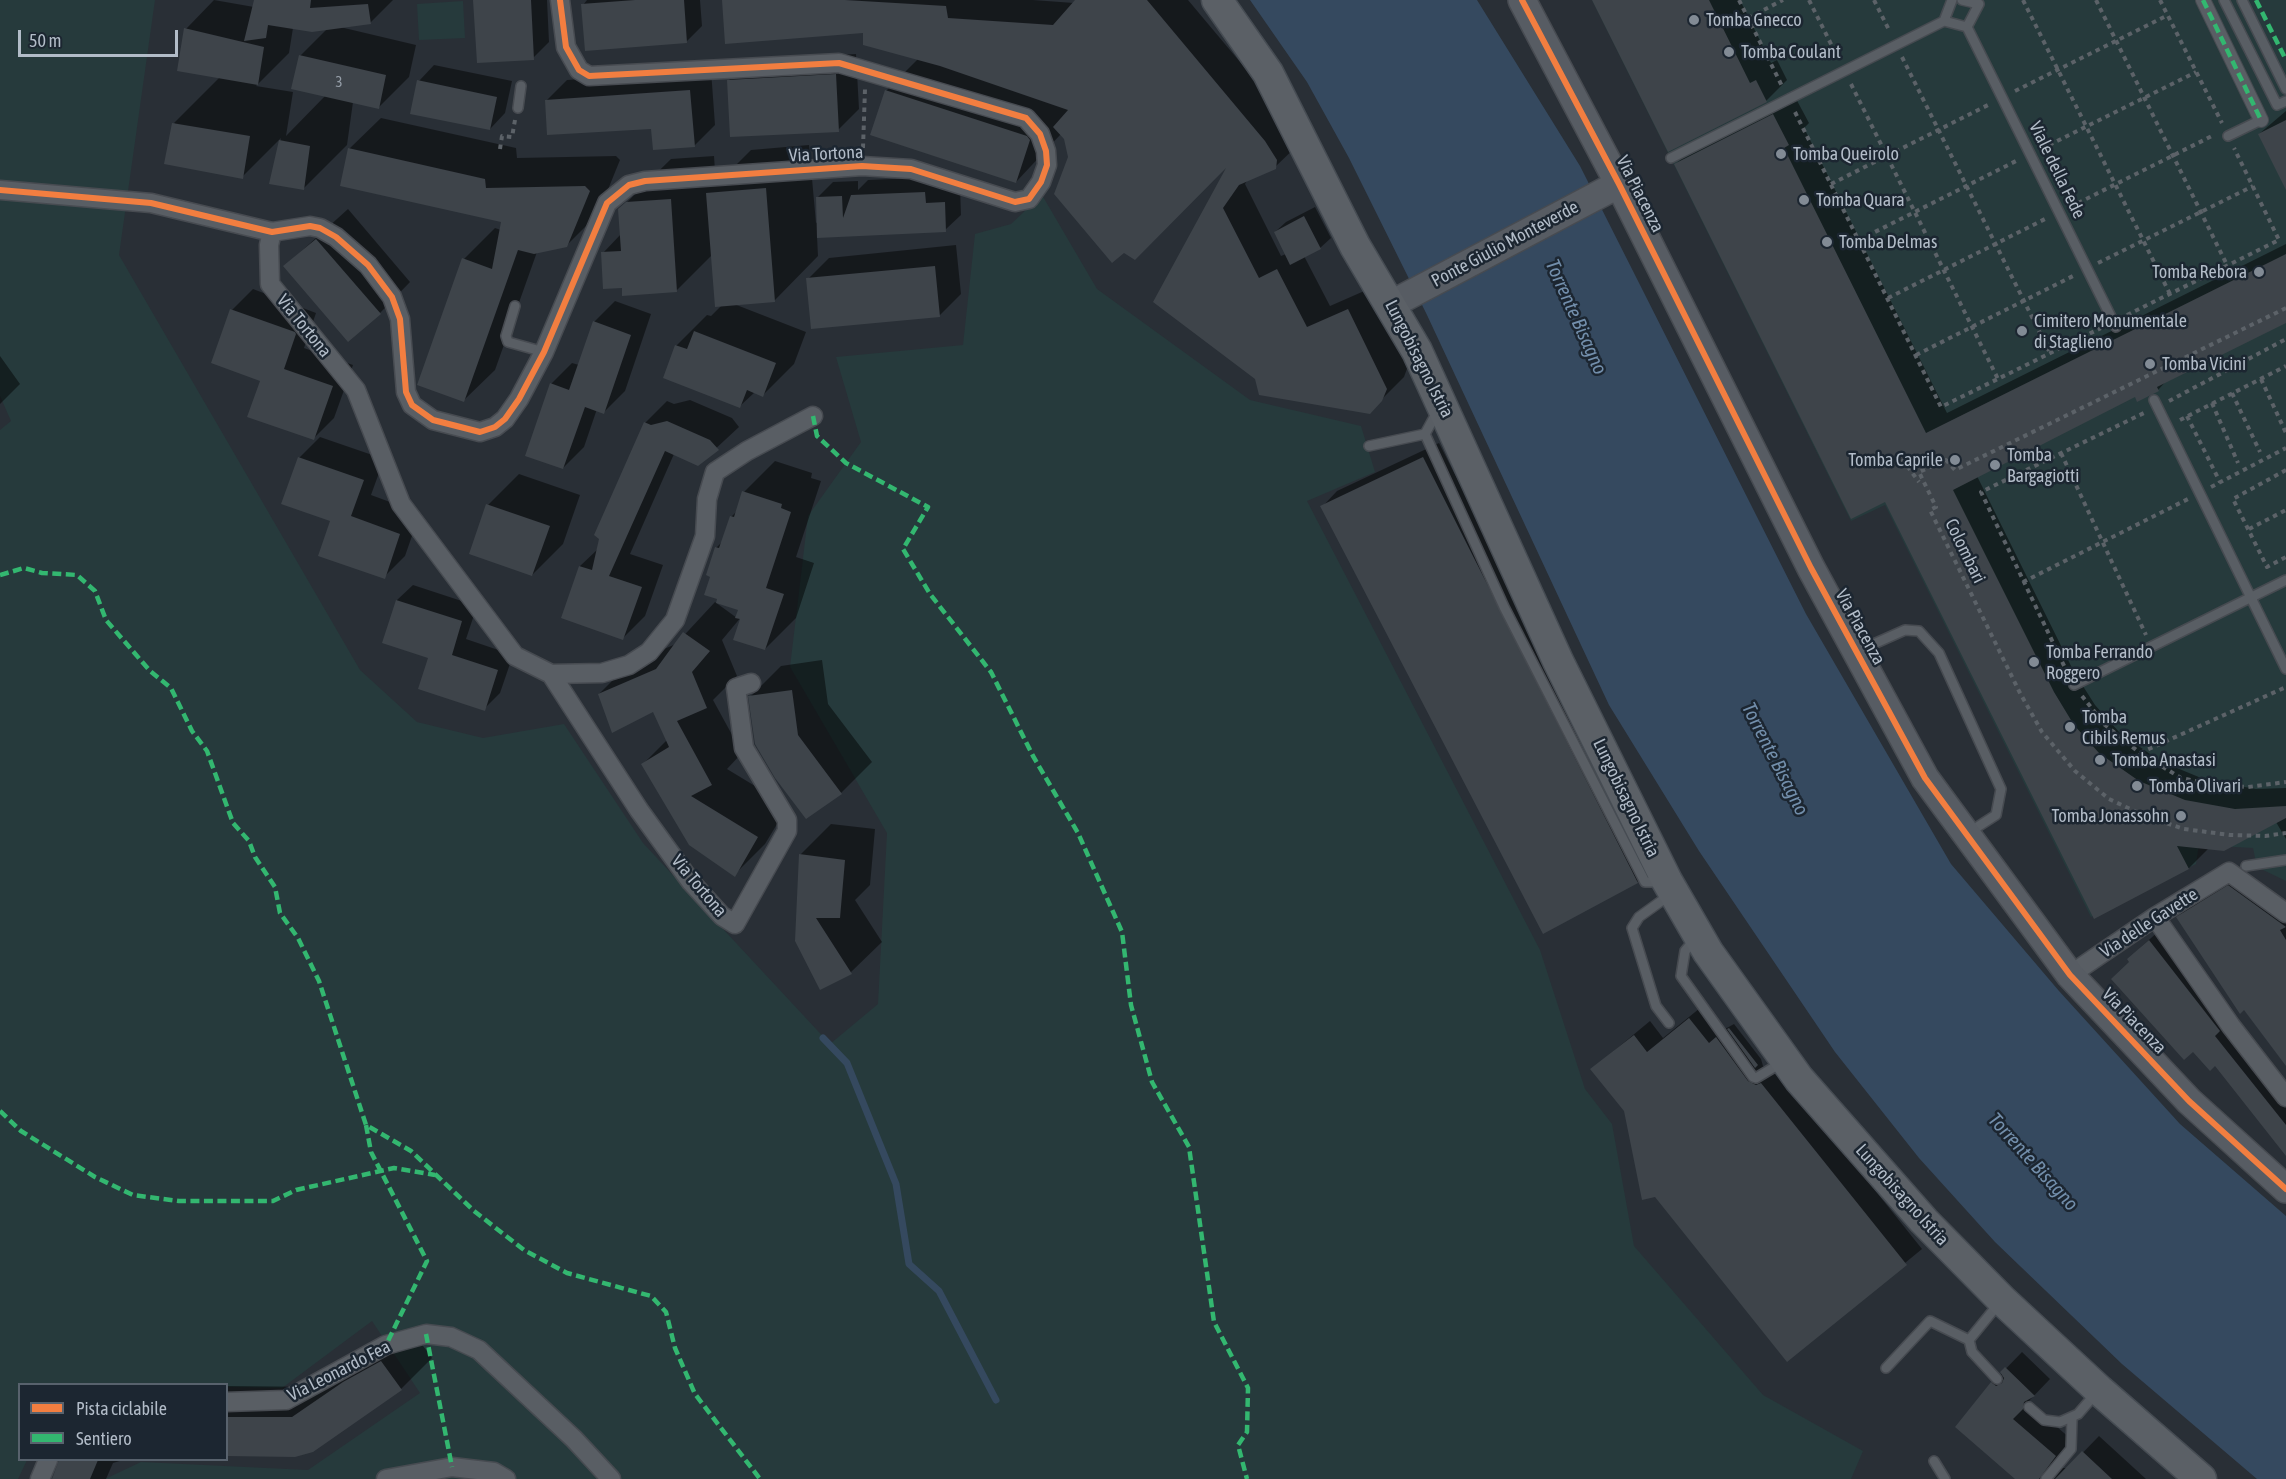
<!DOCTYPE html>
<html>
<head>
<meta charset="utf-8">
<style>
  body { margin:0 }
  #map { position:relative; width:2286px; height:1479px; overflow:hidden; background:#292f36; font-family:"Asap Condensed",sans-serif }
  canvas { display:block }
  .legend { position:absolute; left:18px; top:1383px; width:210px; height:78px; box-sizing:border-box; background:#1c2631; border:2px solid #58626d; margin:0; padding:8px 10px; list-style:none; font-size:18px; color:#b2bcc8 }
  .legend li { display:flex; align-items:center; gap:12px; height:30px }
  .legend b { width:30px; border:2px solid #58626d }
  .scale { position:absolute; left:18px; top:30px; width:160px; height:27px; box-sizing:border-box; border:3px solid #b2bcc8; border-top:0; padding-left:8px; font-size:18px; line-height:21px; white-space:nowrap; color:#b2bcc8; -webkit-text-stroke:4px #1c2631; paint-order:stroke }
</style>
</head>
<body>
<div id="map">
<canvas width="2286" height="1479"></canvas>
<ul class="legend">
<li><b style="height:8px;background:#f27e40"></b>Pista ciclabile</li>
<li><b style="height:8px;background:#33b770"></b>Sentiero</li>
</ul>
<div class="scale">50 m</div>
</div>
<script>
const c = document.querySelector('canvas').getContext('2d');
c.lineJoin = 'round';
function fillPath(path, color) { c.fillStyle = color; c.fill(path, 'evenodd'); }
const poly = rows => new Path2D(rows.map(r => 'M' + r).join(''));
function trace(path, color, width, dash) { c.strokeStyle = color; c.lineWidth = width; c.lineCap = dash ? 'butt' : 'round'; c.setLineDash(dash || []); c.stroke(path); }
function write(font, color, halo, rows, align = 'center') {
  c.font = font + ' "Asap Condensed",sans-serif'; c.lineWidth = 5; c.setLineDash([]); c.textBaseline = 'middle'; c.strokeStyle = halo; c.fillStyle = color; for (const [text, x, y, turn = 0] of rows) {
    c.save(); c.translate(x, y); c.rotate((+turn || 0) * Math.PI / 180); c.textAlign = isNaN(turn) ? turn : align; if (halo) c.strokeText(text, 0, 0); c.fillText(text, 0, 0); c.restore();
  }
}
fillPath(poly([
  [0,0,155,0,119,255,360,670,417,722,483,738,564,724,643,843,830,1044,878,1004,887,833,790,667,808,516,861,442,836,357,963,345,975,234,1011,224,1042,195,1097,289,1250,400,1361,426,1375,472,1307,501,1540,950,1585,1089,1612,1124,1634,1246,1763,1395,1863,1451,1851,1479,105,1479,141,1462,308,1470,420,1393,372,1321,282,1388,227,1387,226,1384,20,1384,20,1460,27,1460,18,1479,0,1479,0,430,11,421,0,396],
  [1592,0,2286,0,2286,881,2257,867,2253,848,2199,845,2196,864,2091,917,1885,505,1851,521],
  [463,1,465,38,419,40,417,4]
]), '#263a3c');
fillPath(poly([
  [1250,0,1477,0,1580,166,1806,614,1951,864,2059,991,2180,1124,2286,1216,2286,1479,2257,1479,2122,1364,1995,1242,1919,1158,1835,1052,1699,851,1609,705,1427,315,1349,158,1307,82]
]), '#35495f');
fillPath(poly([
  [214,0,254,7,255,0,393,0,370,23,340,27,416,45,409,77,378,108,353,102,347,145,303,189,271,182,281,138,242,177,174,123,220,77,186,29],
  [293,28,328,28,300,56,326,95,286,136,293,92,256,86,289,53],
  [476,0,547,0,549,42,533,58],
  [587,0,700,0,702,26,687,41,583,5],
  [723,0,1033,0,1074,3,1077,0,1188,0,1287,118,1298,145,1275,167,1248,179,1245,184,1281,256,1286,254,1275,232,1286,222,1315,207,1331,238,1320,248,1304,256,1330,306,1371,288,1408,366,1404,377,1369,412,1256,378,1155,302,1231,163,1069,157,1065,138,1061,134,1016,182,886,91,918,59,864,32],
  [1594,0,1740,0,1771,63,1777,60,1787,80,1766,101],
  [856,54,859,109,838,130,728,81,749,60],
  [434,65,512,81,505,113,490,129,419,81],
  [711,70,715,125,694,146,652,127,546,101,567,80],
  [1794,95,1809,123,1804,128,1947,413,2286,244,2286,321,2168,379,2158,390,2136,395,1977,476,2074,672,2095,705,2120,733,2160,761,2206,780,2256,789,2286,788,2286,839,2276,822,2209,848,2189,868,2095,917,1886,500,1676,164,1696,144],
  [2286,111,2286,186,2259,134],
  [381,118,516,148,517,158,616,156,620,160,598,214,566,246,537,252,495,370,463,401,464,259,495,228,501,230,502,221,349,149],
  [809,145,816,223,818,222,817,198,833,182,858,181,858,190,868,180,940,177,960,187,961,215,945,230,817,236,818,256,775,300,734,304,806,332,794,364,763,395,755,392,740,406,676,346,707,315,711,316,722,305,712,255,676,291,624,286,603,253,621,234,620,209,671,159,714,156,716,185,751,150],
  [348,209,410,282,380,313,285,266],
  [956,245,961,294,940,315,808,279,829,258],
  [253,289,316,313,304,348,353,365,334,418,313,439,262,380,232,310],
  [615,301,651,314,625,391,604,412,597,409,584,447,563,468,551,384,572,363,579,365,594,322],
  [0,356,20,384,0,404],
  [690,400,732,418,739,427,698,465,674,454,630,554,663,565,645,616,623,638,563,617,580,566,598,549,645,423,667,401,674,404],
  [320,437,384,459,371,495,420,513,405,556,384,577,332,520,299,458],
  [1439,443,1653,866,1637,882,1322,507,1337,491],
  [775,461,812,473,811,478,821,481,796,557,814,563,796,618,765,649,742,616,722,640,737,676,713,700,742,753,727,769,788,806,765,844,734,875,643,764,667,740,653,710,599,694,630,663,676,644,715,602,737,618,739,609,712,576,716,548,724,540,731,517,738,510,744,492],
  [519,474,580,495,563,544,532,575,488,505],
  [413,585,477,606,466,639,513,655,500,693,484,709,430,657,384,642,397,600],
  [822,660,828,704,872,762,841,793,750,697,781,666],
  [831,824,875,829,870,885,855,900,882,942,851,972,821,988,800,855],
  [2241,874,2286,905,2286,1064,2178,917,2190,905],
  [2161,929,2286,1100,2286,1139,2131,962,2140,948],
  [1705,1004,1725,1029,1734,1024,1761,1059,1763,1066,1773,1070,1777,1068,1922,1249,1787,1360,1626,1111,1592,1069,1650,1021,1663,1038],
  [412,1331,432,1358,401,1389,226,1454,226,1386,324,1387],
  [2022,1352,2050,1379,2028,1402,2071,1439,2056,1458,2057,1468,2068,1468,2099,1436,2146,1479,2018,1479,1992,1383],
  [60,1460,123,1460,113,1463,106,1479,53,1479]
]), '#0007');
trace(poly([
  [823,1038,847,1063,896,1184,909,1264,939,1291,996,1400]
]), '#35495f', 7);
fillPath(poly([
  [254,0,311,0,310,8,368,4,371,24,312,32,268,25,266,38,244,41],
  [473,0,531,0,534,60,477,63],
  [635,0,684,0,687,43,585,51,581,4],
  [722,0,845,0,946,6,948,18,1053,25,1075,0,1147,0,1265,141,1277,160,1276,169,1239,185,1223,208,1259,278,1277,269,1307,327,1348,309,1387,389,1382,401,1370,414,1259,395,1255,379,1153,302,1226,168,1135,260,1124,253,1112,263,1054,194,1068,157,1064,139,1053,127,1068,110,940,66,863,45,863,33,725,44],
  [1592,0,1709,0,1750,83,1756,80,1767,102,1668,152],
  [184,28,264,47,258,85,177,71],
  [299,55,386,75,379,109,291,89],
  [836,74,839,132,730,137,727,80],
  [417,80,497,97,490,130,410,114],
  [690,90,695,147,653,150,651,129,547,135,545,100],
  [885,90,1027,136,1030,140,1016,183,870,135],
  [1773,114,1789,145,1784,148,1926,433,2286,254,2286,323,2157,387,2159,391,2137,402,2135,397,1953,490,2054,692,2074,725,2099,753,2139,781,2185,800,2235,809,2286,806,2286,818,2224,851,2177,846,2189,869,2094,919,1885,502,1851,519,1674,164],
  [2286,120,2286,190,2258,134],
  [172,123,250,136,243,179,164,164],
  [279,140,310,146,304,190,269,184],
  [348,148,485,179,486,188,585,186,590,191,567,247,534,254,518,250,464,402,417,385,462,258,492,269,501,222,340,186],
  [766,188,775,302,715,307,706,193],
  [925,192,926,203,945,202,946,232,817,238,816,197,842,196,843,218,851,195],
  [671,199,677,292,622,296,622,288,603,289,601,252,621,251,618,209,626,202],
  [1304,216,1321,249,1290,265,1274,232],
  [316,239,381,314,348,342,283,266],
  [935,266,940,317,811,329,806,278],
  [230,309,295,332,296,334,284,369,333,386,314,440,247,417,260,381,211,363],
  [593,321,631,335,604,414,585,407,563,469,525,456,550,383,569,390],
  [694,331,776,363,763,397,747,390,740,408,663,378,675,345,687,349],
  [667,421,710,440,719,450,698,466,665,451,609,576,642,587,623,640,561,618,579,566,592,570,599,539,594,535,644,422,651,425],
  [298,457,364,480,351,516,400,534,385,579,318,556,330,521,281,504],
  [1423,457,1638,883,1543,934,1320,506],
  [742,491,782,504,781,508,791,512,766,588,784,594,765,650,733,640,740,619,735,618,738,610,716,603,717,599,704,595,710,577,706,575,715,547,719,548,730,516,734,517],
  [486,504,550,526,532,576,469,554],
  [396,600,462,621,452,655,498,670,485,711,418,689,428,658,382,643],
  [683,632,710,651,692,672,707,708,677,721,712,785,691,796,758,837,735,877,689,845,641,764,669,747,653,712,612,733,598,694,656,669],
  [792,690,798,735,842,794,806,819,775,778,755,744,748,696],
  [799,854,845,860,840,918,816,918,852,974,820,990,795,941],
  [2228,885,2286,927,2280,930,2286,940,2286,1066,2244,1010,2240,1014,2176,917],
  [2149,940,2220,1031,2215,1036,2286,1125,2286,1156,2215,1066,2210,1071,2193,1052,2184,1060,2111,979,2129,962,2127,959],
  [1689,1018,1709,1043,1716,1037,1748,1081,1756,1085,1761,1083,1907,1265,1787,1362,1655,1197,1642,1200,1624,1111,1590,1069,1634,1035,1647,1052],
  [1729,1028,1758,1065,1755,1068,1727,1029],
  [381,1361,402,1390,313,1452,295,1457,226,1456,226,1417,292,1417,343,1382],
  [2005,1367,2035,1396,2024,1402,2023,1409,2013,1419,2056,1456,2039,1479,2015,1479,1955,1427,1991,1382,1996,1386,2002,1383,2004,1378,2000,1372],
  [2082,1451,2112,1479,2055,1479],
  [59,1460,98,1460,90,1479,52,1479]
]), '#3e444a');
const service = poly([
  [1952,0,1944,21,1967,27,1979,4,1962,0],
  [2224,0,2277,105,2286,101],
  [2242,0,2286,89],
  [1967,27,2116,327],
  [518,108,521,86],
  [2228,136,2261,120],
  [1671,158,1944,21],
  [515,306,506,336,508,342,544,352],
  [2154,400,2286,669],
  [1437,412,1425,434,1504,607,1645,882,1661,882],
  [1369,446,1425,434],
  [1858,651,1905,630,1919,631,1939,653,2001,789,1996,815,1968,833],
  [2074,685,2286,580],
  [2246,866,2286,860],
  [1696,938,1685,951,1681,976,1753,1077,1756,1078,1781,1063],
  [1669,1023,1656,1006,1632,928,1639,917,1671,894],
  [1886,1368,1930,1321,1969,1340],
  [1997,1379,1972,1352,1969,1340,2000,1302],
  [2029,1407,2044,1420,2060,1422,2078,1414,2097,1392],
  [1934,1461,1945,1479],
  [2046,1479,2071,1449,2072,1418]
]);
const pedestrian = poly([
  [2203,0,2261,120]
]);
const minor = poly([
  [0,190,151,203,272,232,310,226,320,228,336,237,368,265,392,297,400,319,406,392,412,405,433,420,480,432,495,427,505,419,519,399,544,352,607,203,629,185,645,181,862,166,911,169,1015,202,1029,199,1041,182,1047,165,1046,151,1040,134,1026,118,839,63,589,76,579,70,566,47,560,0],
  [272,232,269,245,270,284,356,390,401,504,515,656,551,674,602,673,629,665,649,652,675,620,705,536,707,499,715,472,747,451,813,416],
  [551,674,639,810,691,882,722,916,735,924,787,831,787,820,744,748,736,688,751,683],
  [2155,917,2231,1026,2286,1097],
  [2070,975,2155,917,2229,872,2286,913],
  [226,1402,286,1400,386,1345,426,1334,451,1337,479,1350,574,1439,611,1479],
  [40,1479,48,1460],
  [386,1479,452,1467,494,1472,506,1479]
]);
const secondary = poly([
  [1522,0,1619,184,1811,568,1925,778,2070,975,2189,1101,2286,1189],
  [1392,304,1619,184]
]);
const primary = poly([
  [1217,0,1268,73,1355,246,1417,351,1558,661,1667,881,1708,952,1799,1079,1924,1221,2002,1300,2099,1390,2201,1479]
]);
trace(service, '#474b51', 12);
trace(pedestrian, '#474b51', 16);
trace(minor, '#474b51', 21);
trace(secondary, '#474b51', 30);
trace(primary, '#464c53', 33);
trace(poly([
  [1739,0,1782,86],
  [1809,0,1838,58],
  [1874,0,1890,32],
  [2023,0,2170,294],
  [2096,0,2227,265],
  [2160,0,2222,123],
  [1748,18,1783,0],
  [1902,57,2050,353],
  [1851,84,1998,379],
  [2015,91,2168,15],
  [1795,112,1941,407,2101,328],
  [863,148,865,89],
  [500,149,502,136,512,137,515,120],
  [2041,149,2196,72],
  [1831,184,1990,104],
  [2070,207,2214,135],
  [1859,240,2018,160],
  [2098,263,2253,186],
  [1888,298,2047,218],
  [2286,308,1955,470,1946,460,1919,472,1936,507,1930,510,2020,693,2042,732,2075,771,2109,799,2145,816,2184,829,2230,835,2265,836,2286,833],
  [2127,315,2279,240,2234,148],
  [1916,355,2075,275],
  [2261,379,2286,433],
  [2232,393,2260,452],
  [2169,401,2286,339],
  [2212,403,2238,463],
  [2187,416,2220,482],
  [2180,420,2286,366],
  [2061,453,2146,635],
  [1902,459,1919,482],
  [2286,470,2233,499,2267,567,2286,557],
  [2211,487,2286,448],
  [2249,529,2286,510],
  [2023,582,2188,499],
  [2068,674,1981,492,2146,412],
  [2082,696,2105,725,2140,753,2181,778,2214,785,2248,787,2286,782],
  [2140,753,2286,687]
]), '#5c6268', 4, [4.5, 4.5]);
trace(service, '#595e64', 9);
trace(pedestrian, '#595e64', 14);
trace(minor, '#595e64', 18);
trace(secondary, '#575c63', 27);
trace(primary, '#5b6066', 30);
trace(poly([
  [2203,0,2261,120],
  [2256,0,2286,60],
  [813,416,817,436,846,463,928,507,903,549,930,594,991,672,1033,756,1078,833,1122,932,1131,1005,1152,1082,1189,1147,1214,1322,1248,1388,1247,1432,1238,1445,1247,1479],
  [0,575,24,568,42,573,77,575,95,591,106,620,150,671,171,688,192,731,207,751,233,823,249,841,255,857,275,887,280,913,298,938,319,981,366,1125,411,1151,474,1211,524,1250,567,1273,651,1296,666,1312,675,1348,695,1394,760,1479],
  [0,1111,21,1131,95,1177,133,1195,179,1201,273,1201,296,1190,394,1168,435,1175],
  [366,1125,371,1152,427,1261,386,1345],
  [426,1334,452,1467]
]), '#33b770', 4.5, [9, 4.5]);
trace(poly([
  [1522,0,1619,184,1811,568,1925,778,2070,975,2189,1101,2286,1189],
  [0,190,151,203,272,232,310,226,320,228,336,237,368,265,392,297,400,319,406,392,412,405,433,420,480,432,495,427,505,419,519,399,544,352,607,203,629,185,645,181,862,166,911,169,1015,202,1029,199,1041,182,1047,165,1046,151,1040,134,1026,118,839,63,589,76,579,70,566,47,560,0]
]), '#f27e40', 6);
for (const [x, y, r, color] of [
  [1694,20,6,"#828b95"],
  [1729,52,6,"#828b95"],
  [1781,154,6,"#828b95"],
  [1804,200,6,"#828b95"],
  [1827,242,6,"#828b95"],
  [2259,272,6,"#828b95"],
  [2022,331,6,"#828b95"],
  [2150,364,6,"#828b95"],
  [1955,460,6,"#828b95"],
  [1995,465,6,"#828b95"],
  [2034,662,6,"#828b95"],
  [2070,727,6,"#828b95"],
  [2100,760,6,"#828b95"],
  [2137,786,6,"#828b95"],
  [2181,816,6,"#828b95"]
]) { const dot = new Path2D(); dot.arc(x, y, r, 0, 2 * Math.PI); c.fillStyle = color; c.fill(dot); trace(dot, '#1c2631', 2); }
write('15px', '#959ea8', null, [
  ["3",339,82]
]);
write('18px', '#b2bcc8', '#1c2631', [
  ["Tomba Gnecco",1706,20],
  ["Tomba Coulant",1741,52],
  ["Tomba Queirolo",1793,154],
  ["Tomba Quara",1816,200],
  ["Tomba Delmas",1839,242],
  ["Tomba Rebora",2247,272,"right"],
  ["Cimitero Monumentale",2034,321],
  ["di Staglieno",2034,342],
  ["Tomba Vicini",2162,364],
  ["Tomba",2007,455],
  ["Bargagiotti",2007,476],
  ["Tomba Caprile",1943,460,"right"],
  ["Tomba Ferrando",2046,652],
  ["Roggero",2046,673],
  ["Tomba",2082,717],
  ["Cibils Remus",2082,738],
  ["Tomba Anastasi",2112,760],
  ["Tomba Olivari",2149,786],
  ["Tomba Jonassohn",2169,816,"right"]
], 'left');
write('18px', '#b2bcc8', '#1c2631', [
  ["Via Tortona",826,154,-3],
  ["Viale della Fede",2057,170,64],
  ["Via Piacenza",1640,194,63],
  ["Ponte Giulio Monteverde",1505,244,-28],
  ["Via Tortona",304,326,51],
  ["Lungobisagno Istria",1419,359,63],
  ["Colombari",1965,551,64],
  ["Via Piacenza",1860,627,61],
  ["Lungobisagno Istria",1626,798,64],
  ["Via Tortona",699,886,50],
  ["Via delle Gavette",2149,923,-33],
  ["Via Piacenza",2134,1021,46],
  ["Lungobisagno Istria",1902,1195,48],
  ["Via Leonardo Fea",339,1371,-27]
]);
write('italic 20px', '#728eab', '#1c2631', [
  ["Torrente Bisagno",1576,317,66],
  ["Torrente Bisagno",1775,759,63],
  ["Torrente Bisagno",2033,1162,48]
]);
</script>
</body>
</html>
